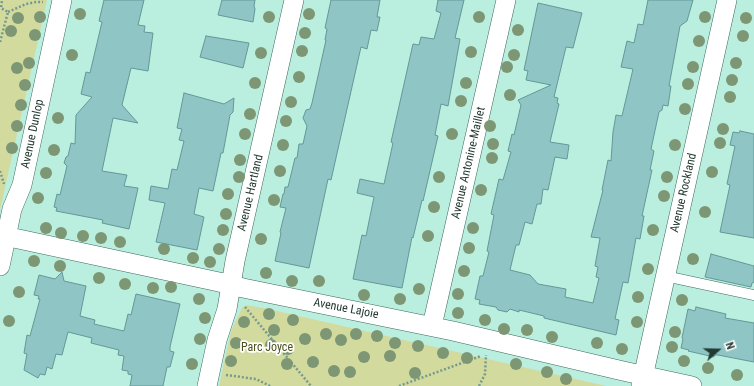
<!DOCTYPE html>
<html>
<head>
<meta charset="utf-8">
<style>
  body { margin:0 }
  #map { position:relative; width:754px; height:386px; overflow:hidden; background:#baeede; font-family:"Roboto Condensed",sans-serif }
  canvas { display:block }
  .north { position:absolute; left:698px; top:330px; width:40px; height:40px; -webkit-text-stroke:3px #fff; paint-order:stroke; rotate:70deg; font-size:11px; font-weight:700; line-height:16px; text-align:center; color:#243932 }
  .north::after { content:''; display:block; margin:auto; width:14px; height:18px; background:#243932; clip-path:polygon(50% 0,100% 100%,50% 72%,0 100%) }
</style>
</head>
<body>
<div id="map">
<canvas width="754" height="386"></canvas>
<div class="north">N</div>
</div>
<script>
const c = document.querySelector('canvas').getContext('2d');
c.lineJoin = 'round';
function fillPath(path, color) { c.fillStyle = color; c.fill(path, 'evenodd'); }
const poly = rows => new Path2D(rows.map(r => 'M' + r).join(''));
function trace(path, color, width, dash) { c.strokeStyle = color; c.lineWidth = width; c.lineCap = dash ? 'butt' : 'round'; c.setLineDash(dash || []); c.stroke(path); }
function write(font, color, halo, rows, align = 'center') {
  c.font = font + ' "Roboto Condensed",sans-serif'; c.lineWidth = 3.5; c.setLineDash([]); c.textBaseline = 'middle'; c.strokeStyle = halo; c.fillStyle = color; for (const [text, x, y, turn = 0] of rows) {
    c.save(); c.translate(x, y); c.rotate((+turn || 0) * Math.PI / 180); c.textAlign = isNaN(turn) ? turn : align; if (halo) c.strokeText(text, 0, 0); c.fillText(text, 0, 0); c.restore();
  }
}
fillPath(poly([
  [0,0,47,0,0,210],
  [246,305,268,309,606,386,219,386,231,331,242,308]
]), '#d2da9e');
const building = poly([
  [104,0,144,0,138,25,145,26,144,32,153,33,148,71,131,68,122,105,138,123,113,118,102,171,127,175,124,186,138,188,129,229,102,223,103,220,56,211,57,208,54,207,57,194,60,195,67,166,64,163,66,157,68,156,71,143,75,144,76,115,92,97,81,94,86,72,90,73,102,22,99,21,104,0],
  [222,0,255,0,254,6,255,9,253,22,218,15,222,0],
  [331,0,380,0,377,17,380,17,377,31,371,30,367,49,361,47,331,180,328,179,309,268,275,261,281,233,280,232,286,208,280,207,283,194,284,194,285,187,288,187,295,158,297,158,299,144,303,144,307,126,303,118,306,110,310,109,312,103,326,40,325,40,327,29,325,28,331,0],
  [438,0,464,0,455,38,460,39,448,106,441,104,435,135,438,136,423,201,422,200,413,238,412,237,402,288,353,279,362,235,366,236,374,197,357,193,360,179,384,184,393,143,391,142,413,44,419,45,421,37,434,39,441,13,436,11,438,0],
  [648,0,693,0,687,21,680,26,669,86,671,86,668,106,663,105,662,110,659,112,651,149,654,151,650,170,652,170,642,216,644,216,640,239,636,238,628,283,623,282,615,319,619,320,616,335,544,318,544,316,519,310,519,312,510,309,507,312,498,310,496,307,479,304,480,300,475,299,480,276,483,276,489,252,487,251,494,215,491,214,499,179,503,180,511,152,508,151,512,134,514,135,521,105,518,100,551,85,526,80,528,71,524,70,538,3,582,13,573,48,566,47,554,97,558,98,557,103,559,104,550,142,569,145,567,159,555,157,548,190,543,189,541,204,537,204,532,224,525,222,519,245,516,245,510,270,530,275,538,284,566,289,565,297,593,303,599,278,596,277,598,267,595,266,600,238,591,237,603,190,602,190,608,160,611,161,613,132,616,115,622,116,633,69,621,67,627,41,634,43,638,24,643,25,648,0],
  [206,36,249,43,243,68,200,57,206,36],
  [184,93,224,104,234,98,233,112,230,115,223,153,221,153,213,191,199,188,194,214,204,217,197,250,156,242,165,203,149,200,151,186,168,189,172,169,177,170,184,141,179,140,182,129,177,128,184,93],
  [740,131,754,134,754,238,720,232,730,185,727,184,735,146,730,145,733,132,739,133,740,131],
  [711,254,754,266,754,282,752,283,751,287,705,277,711,254],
  [62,272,64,281,86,286,80,316,95,320,94,324,124,331,128,314,131,315,136,294,180,304,170,347,170,351,174,352,170,367,167,367,163,386,130,386,132,375,128,374,128,371,122,370,124,356,118,355,119,350,91,343,92,338,68,332,62,355,56,354,52,369,47,367,45,375,40,374,38,378,24,370,27,354,24,353,27,335,30,336,40,299,38,299,39,296,34,295,39,275,55,279,62,272],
  [696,307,726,314,725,318,754,323,754,362,718,355,714,355,714,357,688,351,689,350,681,348,683,339,682,338,688,309,695,311,696,307]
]);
fillPath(building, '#8fc6c5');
trace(building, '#629897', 1);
const lane = poly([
  [665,276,754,295]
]);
const street = poly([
  [0,235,219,282,243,288,453,331,623,371,692,386],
  [0,266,12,209,22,185,62,0],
  [432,326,506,0],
  [207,386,217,340,227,309,235,261,294,0],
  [641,386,727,0]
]);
trace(lane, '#3b6b5e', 11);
trace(street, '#3b6b5e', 20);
trace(poly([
  [8,12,26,4,36,2,43,2],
  [0,42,8,12,1,8,2,0],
  [0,171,4,184],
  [245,307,311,386],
  [226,375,256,379,270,386],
  [399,386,481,356],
  [479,386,485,374,486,355]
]), '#749a8e', 2.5, [2, 2]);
trace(lane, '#fff', 10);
trace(street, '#fff', 19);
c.fillStyle = '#7d9774';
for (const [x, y] of [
  [80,14],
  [309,14],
  [40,17],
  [269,17],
  [479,17],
  [705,17],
  [18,18],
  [746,18],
  [518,30],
  [11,31],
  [305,33],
  [35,35],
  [743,36],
  [699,41],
  [302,51],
  [471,52],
  [261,53],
  [72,55],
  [514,55],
  [29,63],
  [736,63],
  [507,67],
  [693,67],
  [17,68],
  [299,77],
  [732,80],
  [255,83],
  [466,83],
  [688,84],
  [25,85],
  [510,95],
  [730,97],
  [461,101],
  [291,102],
  [21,105],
  [685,109],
  [250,114],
  [58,118],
  [286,121],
  [17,126],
  [490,126],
  [723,129],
  [245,134],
  [452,134],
  [720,143],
  [493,144],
  [283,145],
  [675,145],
  [12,148],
  [54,150],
  [492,158],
  [240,160],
  [280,171],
  [712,172],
  [46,173],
  [239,177],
  [439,177],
  [667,177],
  [481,190],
  [228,194],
  [664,196],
  [38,198],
  [274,200],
  [434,207],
  [705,212],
  [226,214],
  [46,228],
  [473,228],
  [223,230],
  [653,230],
  [61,233],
  [83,236],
  [428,236],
  [101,238],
  [261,239],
  [120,242],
  [469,248],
  [164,249],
  [219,249],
  [193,258],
  [693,259],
  [34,261],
  [210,262],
  [60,266],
  [648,269],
  [464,271],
  [266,273],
  [99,278],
  [292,281],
  [319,281],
  [125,284],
  [171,287],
  [153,288],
  [419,289],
  [19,292],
  [458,294],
  [364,295],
  [638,297],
  [199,299],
  [400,299],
  [682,300],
  [458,313],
  [269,314],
  [205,318],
  [293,320],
  [485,320],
  [9,321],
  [244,322],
  [637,322],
  [504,329],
  [274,330],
  [527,330],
  [675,332],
  [326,334],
  [356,334],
  [377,336],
  [552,337],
  [200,339],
  [305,339],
  [341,340],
  [236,343],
  [395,343],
  [597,343],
  [271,345],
  [418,346],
  [672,347],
  [288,349],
  [622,349],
  [443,353],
  [390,356],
  [364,357],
  [467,358],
  [231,361],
  [684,361],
  [313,362],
  [192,364],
  [287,364],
  [516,364],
  [708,368],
  [334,371],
  [350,372],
  [547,372],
  [415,373],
  [737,375],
  [566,379]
]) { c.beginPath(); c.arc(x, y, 6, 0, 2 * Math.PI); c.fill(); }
write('12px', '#243932', '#fff', [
  ["Avenue Dunlop",33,134,-78],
  ["Avenue Antonine-Maillet",469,163,-77],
  ["Avenue Hartland",251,193,-77],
  ["Avenue Rockland",684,193,-77],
  ["Avenue Lajoie",346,309,11]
]);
write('12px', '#4b501e', '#fff', [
  ["Parc Joyce",267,348]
]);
</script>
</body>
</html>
